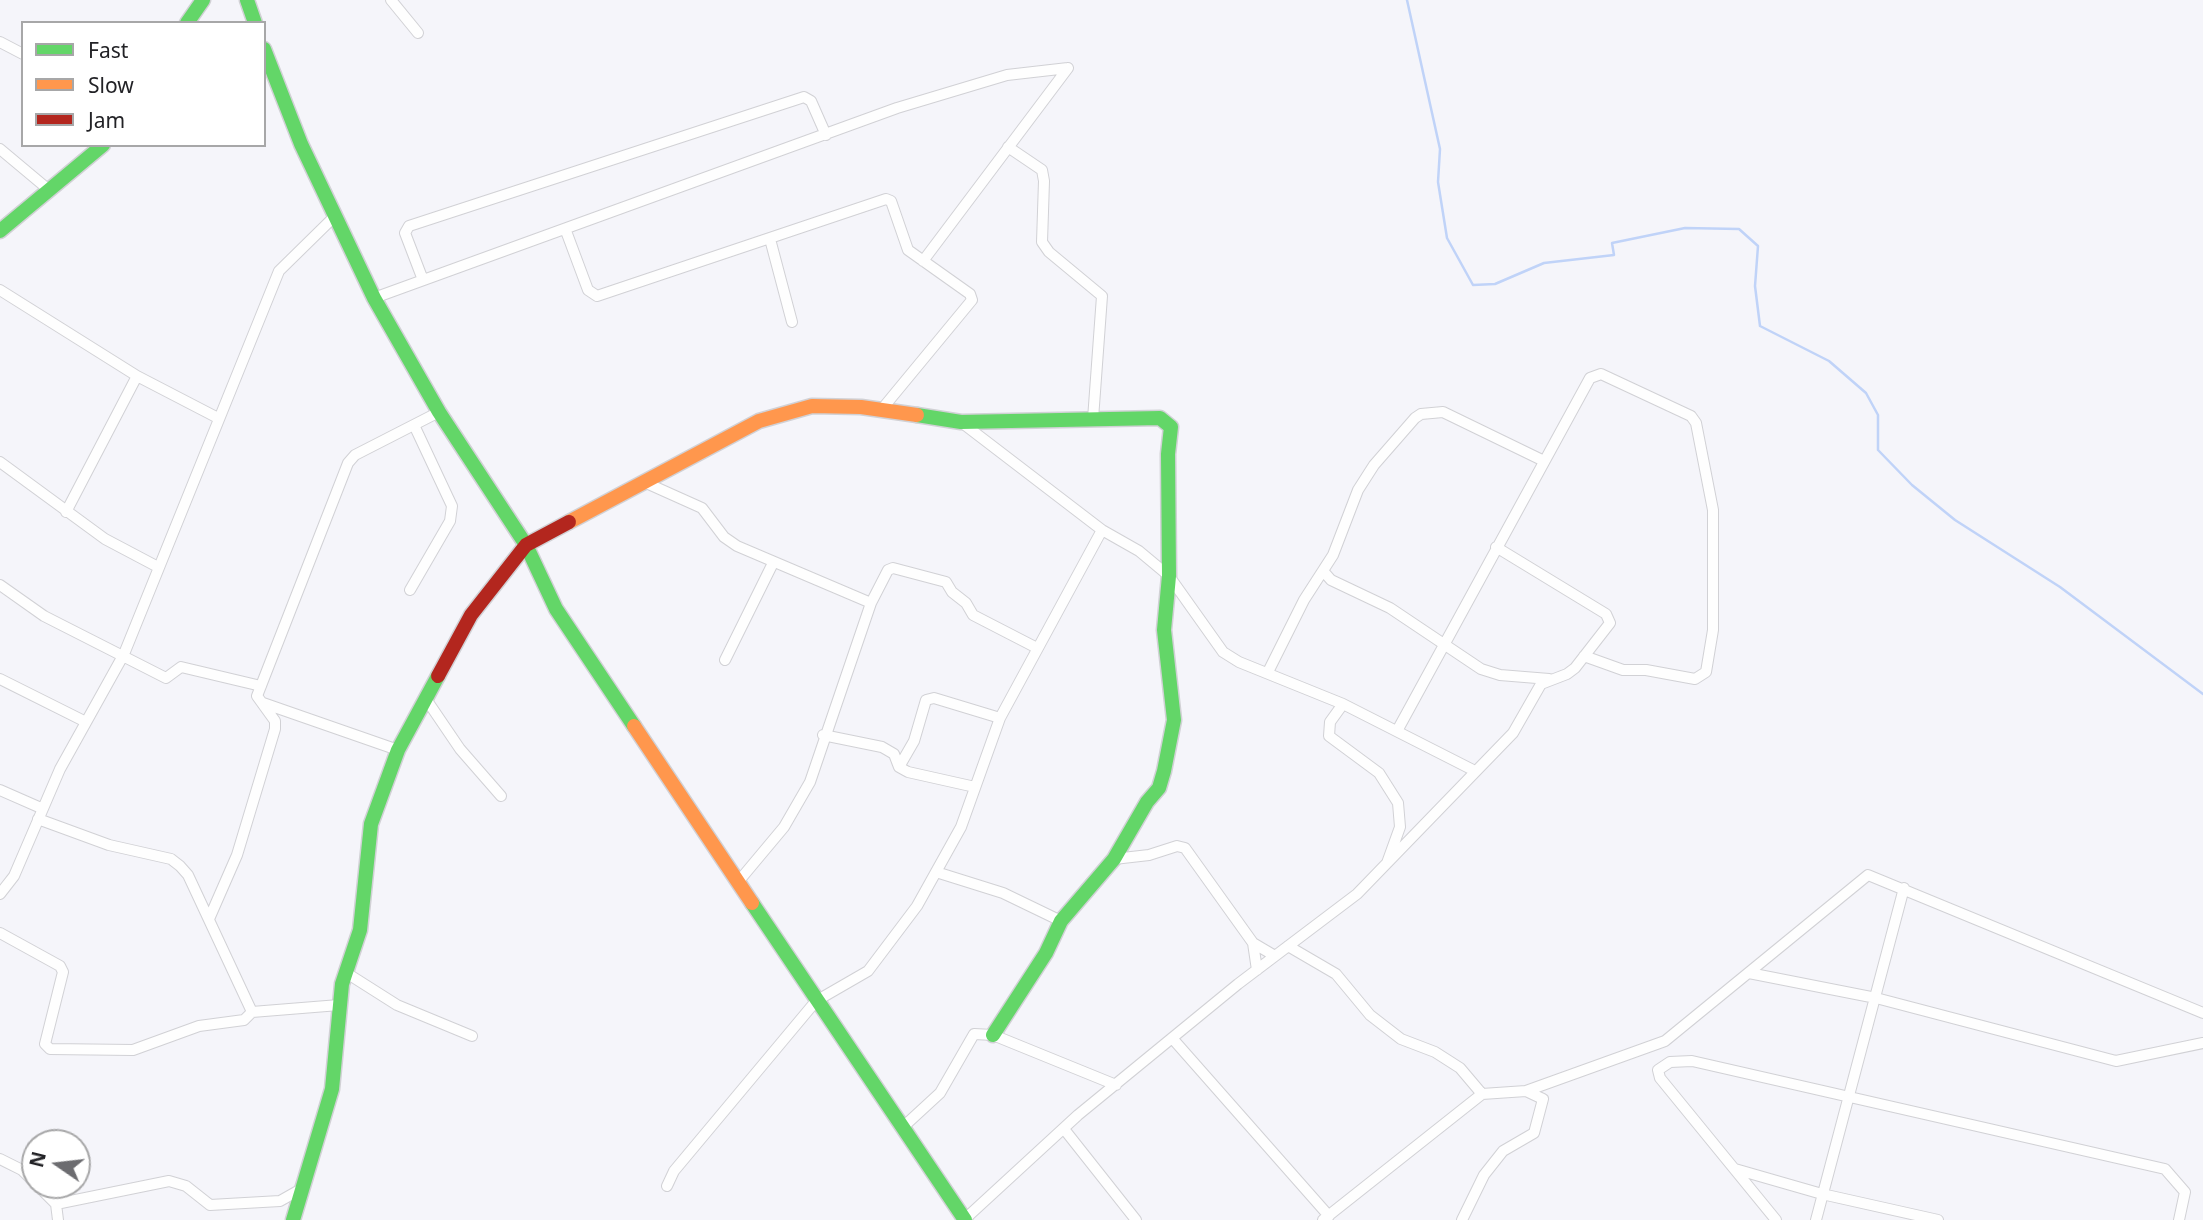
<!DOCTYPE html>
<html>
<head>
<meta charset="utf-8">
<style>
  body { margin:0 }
  #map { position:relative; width:2203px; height:1220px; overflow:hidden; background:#f5f5fa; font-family:"Noto Sans",sans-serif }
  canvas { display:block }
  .legend { position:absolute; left:21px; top:21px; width:245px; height:126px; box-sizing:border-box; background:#fff; border:2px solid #a7a7a8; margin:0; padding:9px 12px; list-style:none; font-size:21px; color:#222226 }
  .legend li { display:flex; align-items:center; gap:14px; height:35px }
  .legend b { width:35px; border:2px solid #a7a7a8 }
  .north { position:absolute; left:21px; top:1129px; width:70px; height:70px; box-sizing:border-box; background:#fff; border:2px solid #a7a7a8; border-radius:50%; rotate:284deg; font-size:19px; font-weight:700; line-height:28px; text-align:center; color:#222226 }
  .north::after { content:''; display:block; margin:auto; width:24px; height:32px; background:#6c6c70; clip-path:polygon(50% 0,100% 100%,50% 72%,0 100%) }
</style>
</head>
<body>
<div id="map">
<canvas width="2203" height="1220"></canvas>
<ul class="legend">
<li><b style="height:9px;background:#63d668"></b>Fast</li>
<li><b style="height:9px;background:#ff974d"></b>Slow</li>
<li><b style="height:9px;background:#b3261e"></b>Jam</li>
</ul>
<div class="north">N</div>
</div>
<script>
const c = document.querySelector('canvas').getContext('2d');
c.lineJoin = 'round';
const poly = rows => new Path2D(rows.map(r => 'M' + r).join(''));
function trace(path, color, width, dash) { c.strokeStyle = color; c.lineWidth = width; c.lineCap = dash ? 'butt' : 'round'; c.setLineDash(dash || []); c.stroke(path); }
trace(poly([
  [1407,0,1440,149,1438,182,1447,238,1473,285,1495,284,1544,263,1614,255,1612,243,1685,228,1739,229,1758,246,1755,286,1760,326,1829,361,1866,393,1878,415,1878,450,1912,485,1955,520,2060,587,2203,694]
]), '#c0d3f8', 2.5);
const street = poly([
  [391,0,418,33],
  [0,42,23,54],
  [1008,147,1042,170,1044,181,1042,242,1049,252,1102,296,1093,419],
  [0,149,49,190],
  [566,231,588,290,597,296,886,199,891,201,908,250,970,294,972,300,882,409],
  [770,239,792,322],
  [923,261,1068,68],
  [423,280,405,233,409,226,804,97,811,101,826,135],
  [0,290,137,376,218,418],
  [374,298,897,108,1007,75,1068,68],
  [961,422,1102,530,1139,551,1169,576,1223,652,1239,662,1343,704,1475,771],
  [0,462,105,539,158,567],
  [644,482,702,508,724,537,737,546,871,603],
  [66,512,137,376],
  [1324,572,1331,580,1390,608,1481,669,1500,675,1549,679],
  [0,585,44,616,166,678,181,667,261,686],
  [410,590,450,521,452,506,414,425],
  [725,660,773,563],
  [1268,672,1304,600,1333,555,1358,490,1374,465,1415,418,1421,414,1443,412,1544,461],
  [0,679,86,722],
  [426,699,460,749,501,796],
  [263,703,398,750],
  [1343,704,1330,722,1329,736,1379,773,1398,803,1400,827,1387,863],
  [1397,731,1590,378,1601,374,1691,416,1696,423,1713,510,1713,630,1706,672,1695,679,1646,670,1623,670,1584,656],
  [823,735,882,747,894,754,899,767,908,772,975,787],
  [899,767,914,741,926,700,934,698,1000,718],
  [0,790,41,808],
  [38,819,109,845,171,859,180,866,188,875,252,1012],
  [1114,859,1149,855,1177,846,1185,848,1253,943,1275,956],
  [936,872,1003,893,1061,921],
  [738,882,784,827,810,782,871,603,888,570,893,568,946,582,952,592,966,603,973,615,1037,648],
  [0,894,14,876,60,769,124,654,279,271,334,217],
  [209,919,237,855,275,729,275,721,257,696,348,463,355,455,439,412],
  [0,933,60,966,63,972,45,1044,50,1049,133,1050,199,1026,244,1020,252,1012,339,1005],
  [1253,943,1257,970],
  [1288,946,1336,974,1370,1015,1401,1039,1435,1052,1460,1068,1482,1094],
  [345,972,397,1005,472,1036],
  [1749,973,1876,998,2116,1061,2203,1043],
  [1172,1038,1329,1216],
  [902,1128,940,1093,974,1034,993,1035,1116,1085],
  [1064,1129,1136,1220],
  [0,1159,22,1170,35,1183],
  [1735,1169,1822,1194,1938,1220],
  [37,1185,56,1204,58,1220],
  [667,1186,674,1171,816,1001,868,971,917,906,961,827,1000,718,1102,530],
  [56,1204,169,1181,186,1186,210,1205,280,1201,303,1188],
  [965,1219,1078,1115,1238,984,1357,894,1513,733,1541,684,1567,674,1575,668,1610,623,1606,614,1496,547],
  [1323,1220,1482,1094,1526,1091,1665,1041,1868,875,2203,1013],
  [1462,1220,1484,1175,1503,1151,1534,1133,1543,1099,1526,1091],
  [1776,1220,1660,1078,1658,1070,1670,1062,1692,1061,2165,1169,2185,1192,2179,1220],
  [1816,1220,1904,888]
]);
const fast = poly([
  [247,0,255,23],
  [187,23,203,0],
  [264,49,301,144,374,298,439,412,526,545,556,609,634,726],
  [0,231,103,145],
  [917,415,961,422,1160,418,1171,427,1168,454,1169,576,1164,630,1174,720,1164,771,1159,788,1147,802,1114,859,1061,921,1046,953,993,1035],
  [752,903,965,1220],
  [293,1220,332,1089,342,984,360,930,371,824,398,750,438,676]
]);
const slow = poly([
  [569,522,759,421,812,406,861,407,917,415],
  [634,726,752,903]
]);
const jam = poly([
  [438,676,471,615,526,545,569,522]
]);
trace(street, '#d1d1d5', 12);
trace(fast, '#d1d1d5', 17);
trace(slow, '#d1d1d5', 17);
trace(jam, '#d1d1d5', 17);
trace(street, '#fefefe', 10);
trace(fast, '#63d668', 14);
trace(slow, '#ff974d', 14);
trace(jam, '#b3261e', 14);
</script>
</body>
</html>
